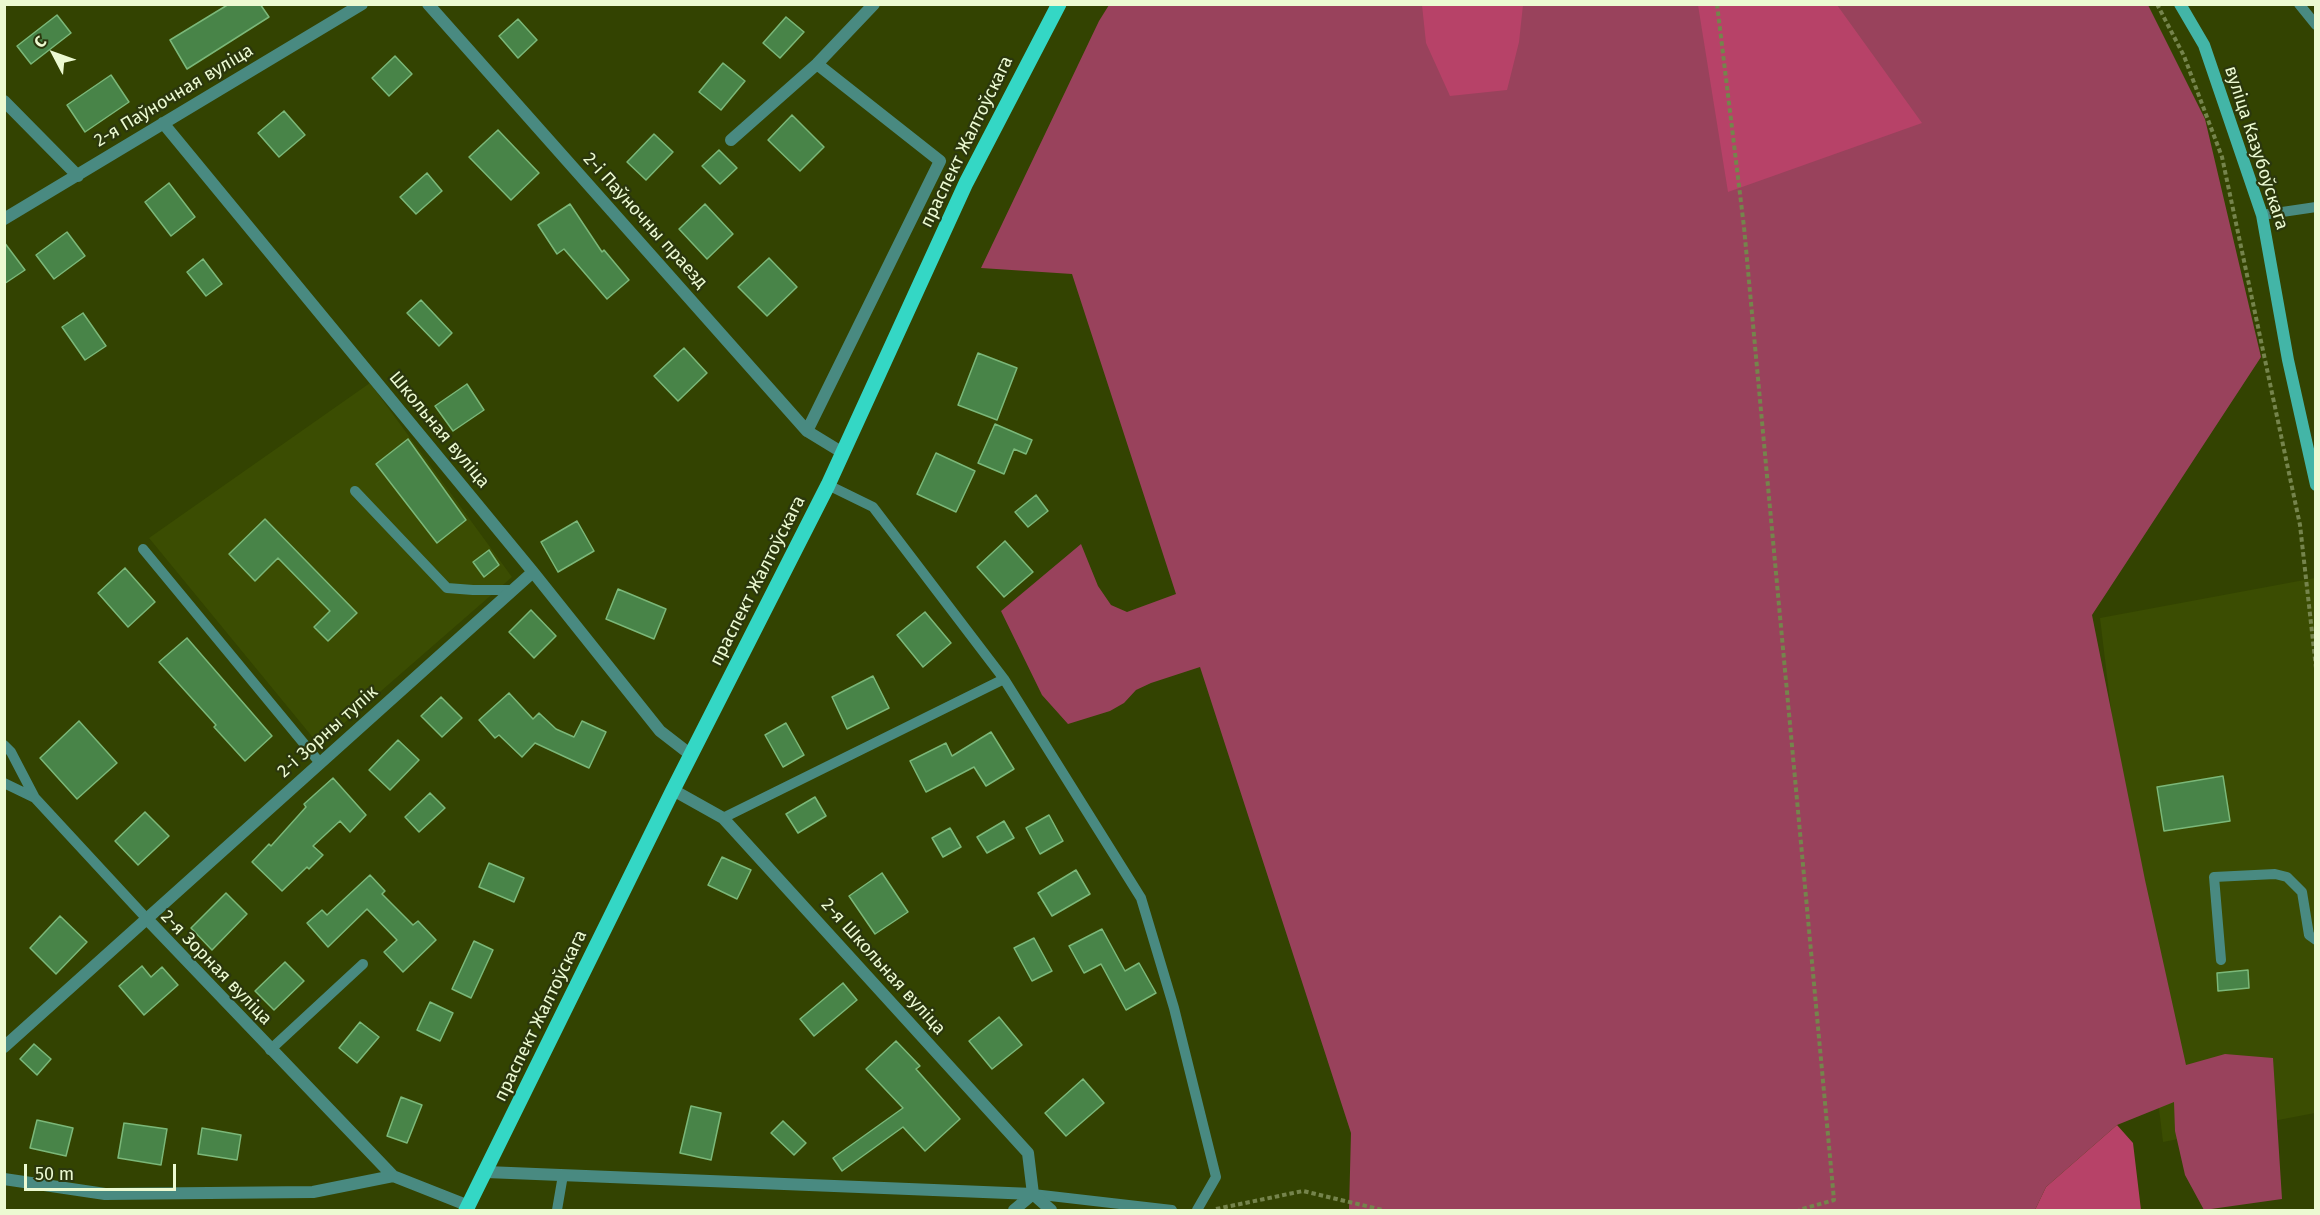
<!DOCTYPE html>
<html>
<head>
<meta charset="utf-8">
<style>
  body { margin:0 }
  #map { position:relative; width:2320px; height:1215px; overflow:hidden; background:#334301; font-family:"Fira Sans",sans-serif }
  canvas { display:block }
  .frame { position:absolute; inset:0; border:6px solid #ecfad2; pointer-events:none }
  .north { position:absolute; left:24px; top:24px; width:60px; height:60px; -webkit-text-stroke:4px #2b370d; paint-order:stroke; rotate:311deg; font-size:16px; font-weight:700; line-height:24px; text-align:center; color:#ecfad2 }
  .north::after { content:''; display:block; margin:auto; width:21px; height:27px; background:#ecfad2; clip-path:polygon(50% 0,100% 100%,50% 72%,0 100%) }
  .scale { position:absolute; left:24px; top:1164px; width:152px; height:27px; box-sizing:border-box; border:3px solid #ecfad2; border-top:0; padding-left:8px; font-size:18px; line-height:21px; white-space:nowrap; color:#ecfad2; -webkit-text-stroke:4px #2b370d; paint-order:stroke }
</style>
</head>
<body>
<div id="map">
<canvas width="2320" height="1215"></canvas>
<div class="frame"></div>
<div class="north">С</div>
<div class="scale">50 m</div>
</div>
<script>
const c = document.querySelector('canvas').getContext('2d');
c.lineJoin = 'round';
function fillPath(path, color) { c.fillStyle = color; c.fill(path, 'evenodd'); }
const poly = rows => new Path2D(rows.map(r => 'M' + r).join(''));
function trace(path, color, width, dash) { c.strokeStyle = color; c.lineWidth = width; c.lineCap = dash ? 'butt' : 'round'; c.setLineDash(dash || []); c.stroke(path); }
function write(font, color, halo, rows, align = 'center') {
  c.font = font + ' "Fira Sans",sans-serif'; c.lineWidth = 4.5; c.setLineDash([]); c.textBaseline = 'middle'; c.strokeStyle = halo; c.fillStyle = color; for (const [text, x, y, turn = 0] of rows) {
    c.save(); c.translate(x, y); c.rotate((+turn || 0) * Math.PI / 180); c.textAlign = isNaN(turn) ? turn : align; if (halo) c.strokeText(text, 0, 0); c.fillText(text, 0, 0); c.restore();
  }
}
fillPath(poly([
  [370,383,512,577,319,745,149,538],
  [2315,578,2315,1113,2163,1142,2100,618]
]), '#3b4d02');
fillPath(poly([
  [1109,5,2148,5,2205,119,2261,357,2092,615,2145,880,2186,1065,2225,1054,2273,1058,2282,1199,2204,1210,2185,1175,2175,1131,2174,1102,2117,1125,2046,1187,2035,1210,1349,1210,1351,1133,1200,667,1151,683,1136,690,1124,703,1110,711,1068,724,1042,695,1001,611,1081,544,1098,586,1111,605,1127,612,1176,594,1072,274,981,268,1099,21]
]), '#99425c');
fillPath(poly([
  [1422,5,1523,5,1519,42,1507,90,1450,96,1426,43],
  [1698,5,1837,5,1922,123,1728,192],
  [2117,1125,2133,1143,2141,1210,2035,1210,2046,1187]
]), '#b74268');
const building = poly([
  [229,4,260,4,269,17,187,69,170,40,229,4],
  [57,15,71,33,31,64,17,46,57,15],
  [786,17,804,32,780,58,763,43,786,17],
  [518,19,537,40,518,58,499,36,518,19],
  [395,56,412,74,389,96,372,78,395,56],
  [723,63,745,81,721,110,699,92,723,63],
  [111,75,129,102,85,132,67,105,111,75],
  [284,111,305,135,279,157,258,133,284,111],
  [792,115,824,147,800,171,768,140,792,115],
  [498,130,539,173,511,200,469,157,498,130],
  [654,134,673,152,646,180,627,162,654,134],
  [719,150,737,168,720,184,702,166,719,150],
  [427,173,442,191,416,214,400,197,427,173],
  [169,183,195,217,171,236,145,202,169,183],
  [570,204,602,252,604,250,629,280,607,299,564,249,557,254,538,225,570,204],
  [705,204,733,234,707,259,679,229,705,204],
  [67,232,85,256,54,279,36,255,67,232],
  [4,242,25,270,4,284,4,242],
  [769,258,797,287,767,316,738,287,769,258],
  [203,259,222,284,206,296,187,272,203,259],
  [421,300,452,333,439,346,407,313,421,300],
  [83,313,106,346,85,360,62,327,83,313],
  [684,348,707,373,678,401,654,376,684,348],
  [978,353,1017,368,997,420,958,405,978,353],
  [467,384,484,410,453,431,435,406,467,384],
  [995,424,1032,440,1026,454,1014,449,1004,474,978,463,995,424],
  [408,439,466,520,437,543,376,464,408,439],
  [936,453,975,471,956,512,917,494,936,453],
  [1036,495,1048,511,1028,527,1015,512,1036,495],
  [265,519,357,613,328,641,314,627,330,611,278,558,255,581,229,554,265,519],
  [577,521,594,551,558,572,541,542,577,521],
  [1005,541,1033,572,1004,597,977,567,1005,541],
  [489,550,499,565,484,577,473,562,489,550],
  [125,568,155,602,128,627,98,593,125,568],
  [618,589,666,609,654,639,606,619,618,589],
  [531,610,556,636,534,658,509,632,531,610],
  [925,612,951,643,923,667,897,635,925,612],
  [187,638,272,736,245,761,214,727,216,725,159,662,187,638],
  [873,676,889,708,847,729,832,697,873,676],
  [509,693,533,719,539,713,556,729,574,737,582,721,606,732,589,768,535,743,522,757,499,735,495,738,479,720,509,693],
  [441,697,462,718,442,737,421,716,441,697],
  [79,721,117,763,77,799,40,758,79,721],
  [786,723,804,755,783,767,765,735,786,723],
  [991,732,1014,769,986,786,974,767,926,792,910,761,946,743,952,756,991,732],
  [398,740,419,760,390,790,369,770,398,740],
  [2223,776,2230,821,2164,831,2157,787,2223,776],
  [333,778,366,815,350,832,340,821,313,846,323,855,309,869,307,867,282,891,252,862,269,844,271,846,306,807,304,804,333,778],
  [430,793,445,808,419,832,405,817,430,793],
  [815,797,826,816,798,833,786,814,815,797],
  [145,812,169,836,138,865,115,841,145,812],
  [1049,815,1063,841,1040,854,1026,828,1049,815],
  [1004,821,1014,838,987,853,977,837,1004,821],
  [950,828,961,847,943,857,932,838,950,828],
  [722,857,751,870,737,899,708,885,722,857],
  [489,863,524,878,514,902,479,887,489,863],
  [1076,870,1090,894,1052,916,1038,893,1076,870],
  [882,873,908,912,875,934,849,896,882,873],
  [370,875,385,891,382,894,413,925,418,921,436,940,403,972,384,952,397,940,367,909,328,947,307,923,322,910,327,915,370,875],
  [226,893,247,914,212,950,191,928,226,893],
  [60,916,87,942,56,974,30,948,60,916],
  [1102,929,1125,971,1139,963,1156,993,1126,1010,1101,964,1084,973,1069,946,1102,929],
  [1034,938,1052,971,1032,981,1014,948,1034,938],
  [474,941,493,950,471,998,452,989,474,941],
  [285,962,304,981,274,1010,255,991,285,962],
  [142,966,151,977,162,967,178,985,144,1015,119,986,142,966],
  [2248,970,2249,988,2218,991,2217,973,2248,970],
  [843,983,857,1000,814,1036,800,1019,843,983],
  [430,1002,453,1013,440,1041,417,1030,430,1002],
  [999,1017,1022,1045,992,1069,969,1041,999,1017],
  [360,1022,379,1037,357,1063,339,1048,360,1022],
  [896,1041,920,1066,916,1069,960,1119,925,1151,903,1127,842,1171,833,1158,903,1108,866,1069,896,1041],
  [34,1044,51,1059,37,1075,20,1059,34,1044],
  [1083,1079,1104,1103,1066,1136,1045,1113,1083,1079],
  [401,1097,422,1105,407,1143,387,1136,401,1097],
  [691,1106,721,1113,711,1160,680,1153,691,1106],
  [37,1120,73,1128,66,1156,30,1148,37,1120],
  [783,1121,806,1143,794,1155,771,1133,783,1121],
  [124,1123,167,1129,161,1165,118,1158,124,1123],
  [202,1128,241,1135,237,1160,198,1154,202,1128]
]);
fillPath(building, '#488448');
trace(building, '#7bb879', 1.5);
trace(poly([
  [1717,4,1744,227,1834,1200,1799,1210],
  [2157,4,2184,56,2222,157,2300,525,2316,668],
  [1216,1209,1303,1191,1383,1210]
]), '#75844c', 4, [4.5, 3]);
trace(poly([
  [2299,4,2316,25],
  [2262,215,2316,207],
  [828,485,873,507,1004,679,1141,898,1174,1008,1216,1177,1197,1210],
  [355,491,447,588,473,590,513,590],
  [143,549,320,763],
  [4,745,11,752,35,798],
  [4,783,35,798,147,919],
  [723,818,1004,679],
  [2221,960,2214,877,2275,874,2287,877,2302,892,2309,935,2316,940],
  [270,1050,363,964],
  [1033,1194,1172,1210],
  [557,1210,563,1175]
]), '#498a81', 10);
trace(poly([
  [428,4,807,431,843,453],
  [4,101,78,176],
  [163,123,533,572,660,731,691,755],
  [731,140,817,64,874,4],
  [4,219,362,4],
  [807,431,940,161,817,64],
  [673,790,723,818,1028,1153,1033,1194],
  [147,919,393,1176],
  [4,1047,533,572],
  [486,1172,1033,1194],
  [4,1179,105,1194,313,1192,393,1176,469,1206],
  [1033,1194,1051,1210],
  [1014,1210,1033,1194]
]), '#498a81', 12);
trace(poly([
  [2180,4,2204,45,2262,215,2288,360,2316,485]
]), '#43b5a7', 12);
trace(poly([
  [466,1210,673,790,828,485,966,183,1059,4]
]), '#34d7c5', 15);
write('18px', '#ecfad2', '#2b370d', [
  ["2-я Паўночная вуліца",174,96,-31],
  ["праспект Жалтоўскага",967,142,-64],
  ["вуліца Казубоўскага",2256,148,72],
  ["2-і Паўночны праезд",645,221,48],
  ["Школьная вуліца",439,430,50],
  ["праспект Жалтоўскага",758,581,-63],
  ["2-і Зорны тупік",328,732,-42],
  ["2-я Школьная вуліца",883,967,48],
  ["2-я Зорная вуліца",216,968,46],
  ["праспект Жалтоўскага",541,1016,-64]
]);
</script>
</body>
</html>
